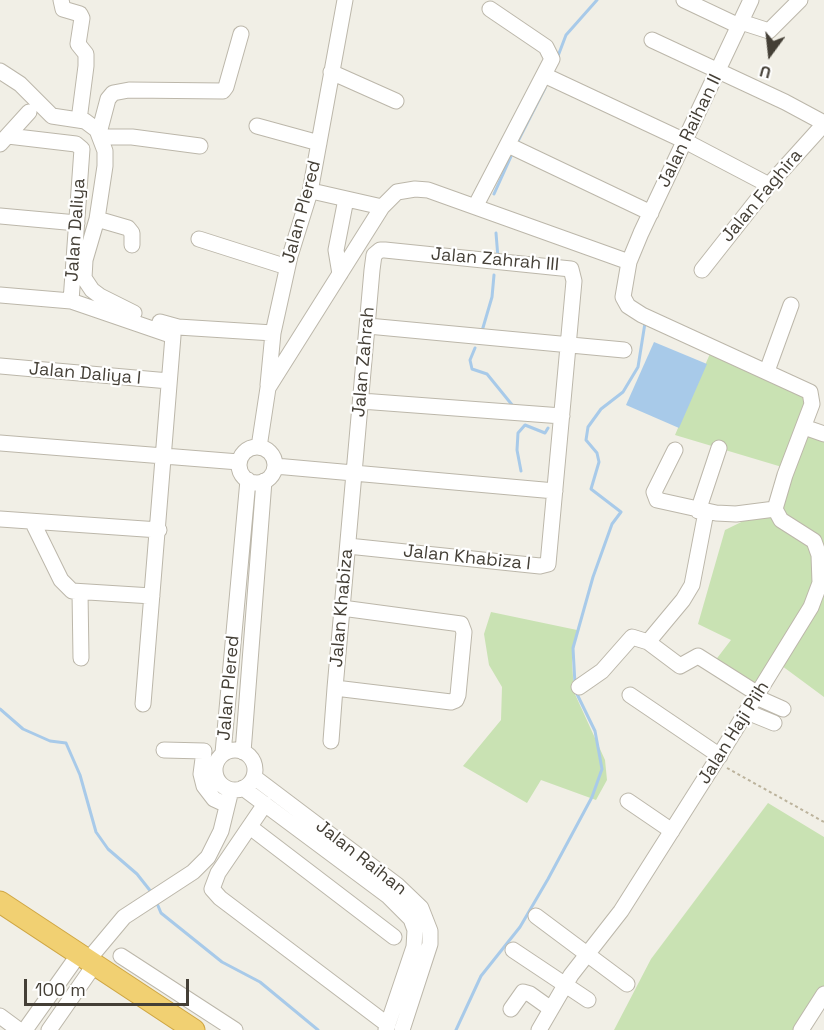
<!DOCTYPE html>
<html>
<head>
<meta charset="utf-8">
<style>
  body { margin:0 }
  #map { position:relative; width:824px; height:1030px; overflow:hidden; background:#f1efe6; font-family:"Space Grotesk",sans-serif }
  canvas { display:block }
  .north { position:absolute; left:740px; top:24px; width:60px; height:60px; -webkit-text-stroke:4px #fff; paint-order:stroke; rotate:195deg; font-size:16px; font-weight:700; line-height:24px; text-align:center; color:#443f36 }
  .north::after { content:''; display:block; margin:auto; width:21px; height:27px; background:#443f36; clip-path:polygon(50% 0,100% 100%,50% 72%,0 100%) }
  .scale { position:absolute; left:24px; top:979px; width:165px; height:27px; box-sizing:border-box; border:3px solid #443f36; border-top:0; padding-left:8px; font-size:18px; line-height:21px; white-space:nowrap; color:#443f36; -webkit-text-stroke:4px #fff; paint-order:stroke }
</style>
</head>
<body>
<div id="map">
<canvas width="824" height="1030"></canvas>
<div class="north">U</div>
<div class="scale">100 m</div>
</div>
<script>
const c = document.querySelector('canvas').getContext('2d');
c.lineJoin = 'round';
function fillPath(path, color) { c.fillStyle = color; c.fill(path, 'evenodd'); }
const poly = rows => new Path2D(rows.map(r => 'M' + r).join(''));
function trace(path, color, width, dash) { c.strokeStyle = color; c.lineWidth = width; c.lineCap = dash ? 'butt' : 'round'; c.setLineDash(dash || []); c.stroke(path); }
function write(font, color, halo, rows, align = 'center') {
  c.font = font + ' "Space Grotesk",sans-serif'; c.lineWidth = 4.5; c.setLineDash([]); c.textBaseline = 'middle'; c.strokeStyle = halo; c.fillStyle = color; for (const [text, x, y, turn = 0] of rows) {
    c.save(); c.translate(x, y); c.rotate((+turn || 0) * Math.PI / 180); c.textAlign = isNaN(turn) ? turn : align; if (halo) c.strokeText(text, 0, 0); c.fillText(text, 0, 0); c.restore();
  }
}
fillPath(poly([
  [712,349,809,396,810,428,824,432,824,697,774,660,745,693,711,666,731,640,698,624,725,530,774,506,782,467,675,435],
  [491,612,577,630,572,662,574,692,605,760,607,780,596,800,541,780,527,803,463,766,501,720,502,687,489,665,484,634],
  [768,803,824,837,824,989,798,1030,614,1030,651,959]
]), '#c9e2b3');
fillPath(poly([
  [654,342,707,364,679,428,626,405]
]), '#a8cae9');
trace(poly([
  [558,56,566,35,597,0],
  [517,143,545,88],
  [494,194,513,152],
  [496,233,498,258],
  [482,331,492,297,494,275],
  [475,348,470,360,472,369,487,374,513,406],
  [521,471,517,450,518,433,525,425,545,433,548,428],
  [575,684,573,648,593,577,612,524,621,512,591,489,599,462,597,453,586,440,588,427,601,409,623,392,638,367,645,323],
  [0,709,23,729,50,741,66,743,80,775,96,832,108,849,137,874,152,893],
  [156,901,161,913,222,962,260,982,318,1030],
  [456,1030,481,976,520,927,548,879,592,797,602,769,595,731,575,690]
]), '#a8cae9', 3);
const minor = poly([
  [61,0,63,9,80,14,82,18,78,44,86,54,86,66,79,120],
  [684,0,739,26],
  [741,22,769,31,800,0],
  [652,40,785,102,824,123],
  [0,71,20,84,52,116,85,121,97,130,105,151,105,166,97,219,85,260,84,278,92,290,100,296,134,313],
  [331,72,396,101],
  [544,75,685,141,769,185],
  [257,126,319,143],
  [99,133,108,99,113,93,129,90,223,91,226,87,241,34],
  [8,136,76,144,82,149,71,301],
  [100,137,132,137,200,146],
  [0,144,29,112],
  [508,145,651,213],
  [316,192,382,207],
  [476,205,552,59,546,47,490,9],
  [0,216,77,223],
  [97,219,128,228,132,233,132,245],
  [199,239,287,267],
  [702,270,769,185,824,124],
  [340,274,336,250,346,199],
  [0,295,71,301,173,336,143,704],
  [160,322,178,327,273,333],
  [368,326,624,350],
  [0,366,169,381],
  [767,371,791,305],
  [268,385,273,333,290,256,310,192,345,0],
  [361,401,562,416],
  [804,427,824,434],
  [0,443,239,462],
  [259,447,268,388,382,207,397,192,415,189,428,190,629,262],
  '239 465a18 18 0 1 1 36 0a18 18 0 1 1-36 0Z',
  [675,450,654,492,657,500,716,513,736,514,775,509],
  [275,466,555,491],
  [698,511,719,448],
  [0,519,159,530],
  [33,523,61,580,72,591,152,596],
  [80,592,81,658],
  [648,642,683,600,692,585,706,512],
  [579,687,602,671,632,637,648,642,680,666,698,656,758,694],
  [335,688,451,702,456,700,458,695,464,632,461,624,342,608],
  [630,695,720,756],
  [756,697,783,709],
  [747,712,774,723],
  [331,741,335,688,372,270,374,255,380,250,385,250,571,269,574,281,548,564,540,566,348,546],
  '215 770a20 20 0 1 1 40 0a20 20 0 1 1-40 0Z',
  [164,750,204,751,201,774,204,786,214,799,227,805],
  [243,752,264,481],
  [223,753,248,480],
  [254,777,397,885,421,908,430,931,430,944,402,1030],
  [243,788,388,896,411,919,415,930,414,947,386,1030],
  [628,801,672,831],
  [265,804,218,873,212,889,220,898,388,1025],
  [250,827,394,937],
  [536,916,627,984],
  [513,950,588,1000],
  [121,956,235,1030],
  [88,960,124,917,193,872,208,857,221,831,231,790],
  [511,1009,523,992,530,994,551,1009],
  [0,1016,19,1030],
  [25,1030,79,954],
  [49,1030,95,964],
  [539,1030,571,975,621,911,716,761,811,607,820,583,819,555,814,541,781,520,775,509,785,475,812,404,810,392,642,315,628,306,623,297,629,262,641,233,751,0],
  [801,1030,824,994]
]);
const highway = poly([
  [0,902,194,1030]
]);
trace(minor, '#bcb7aa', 17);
trace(highway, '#cfa643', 23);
trace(poly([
  [727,768,824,822]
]), '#bcb39c', 2, [3, 3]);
trace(minor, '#fff', 15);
trace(highway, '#f1d072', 21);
write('18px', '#443f36', '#fff', [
  ["Jalan Raihan II",690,131,-64],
  ["Jalan Faghira",762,196,-50],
  ["Jalan Plered",302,212,-75],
  ["Jalan Daliya",76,230,-86],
  ["Jalan Zahrah III",495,260,5],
  ["Jalan Zahrah",364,362,-85],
  ["Jalan Daliya I",85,374,5],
  ["Jalan Khabiza I",467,558,6],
  ["Jalan Khabiza",342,608,-85],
  ["Jalan Plered",229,688,-85],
  ["Jalan Haji Piih",734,733,-58],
  ["Jalan Raihan",361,858,38]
]);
</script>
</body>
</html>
